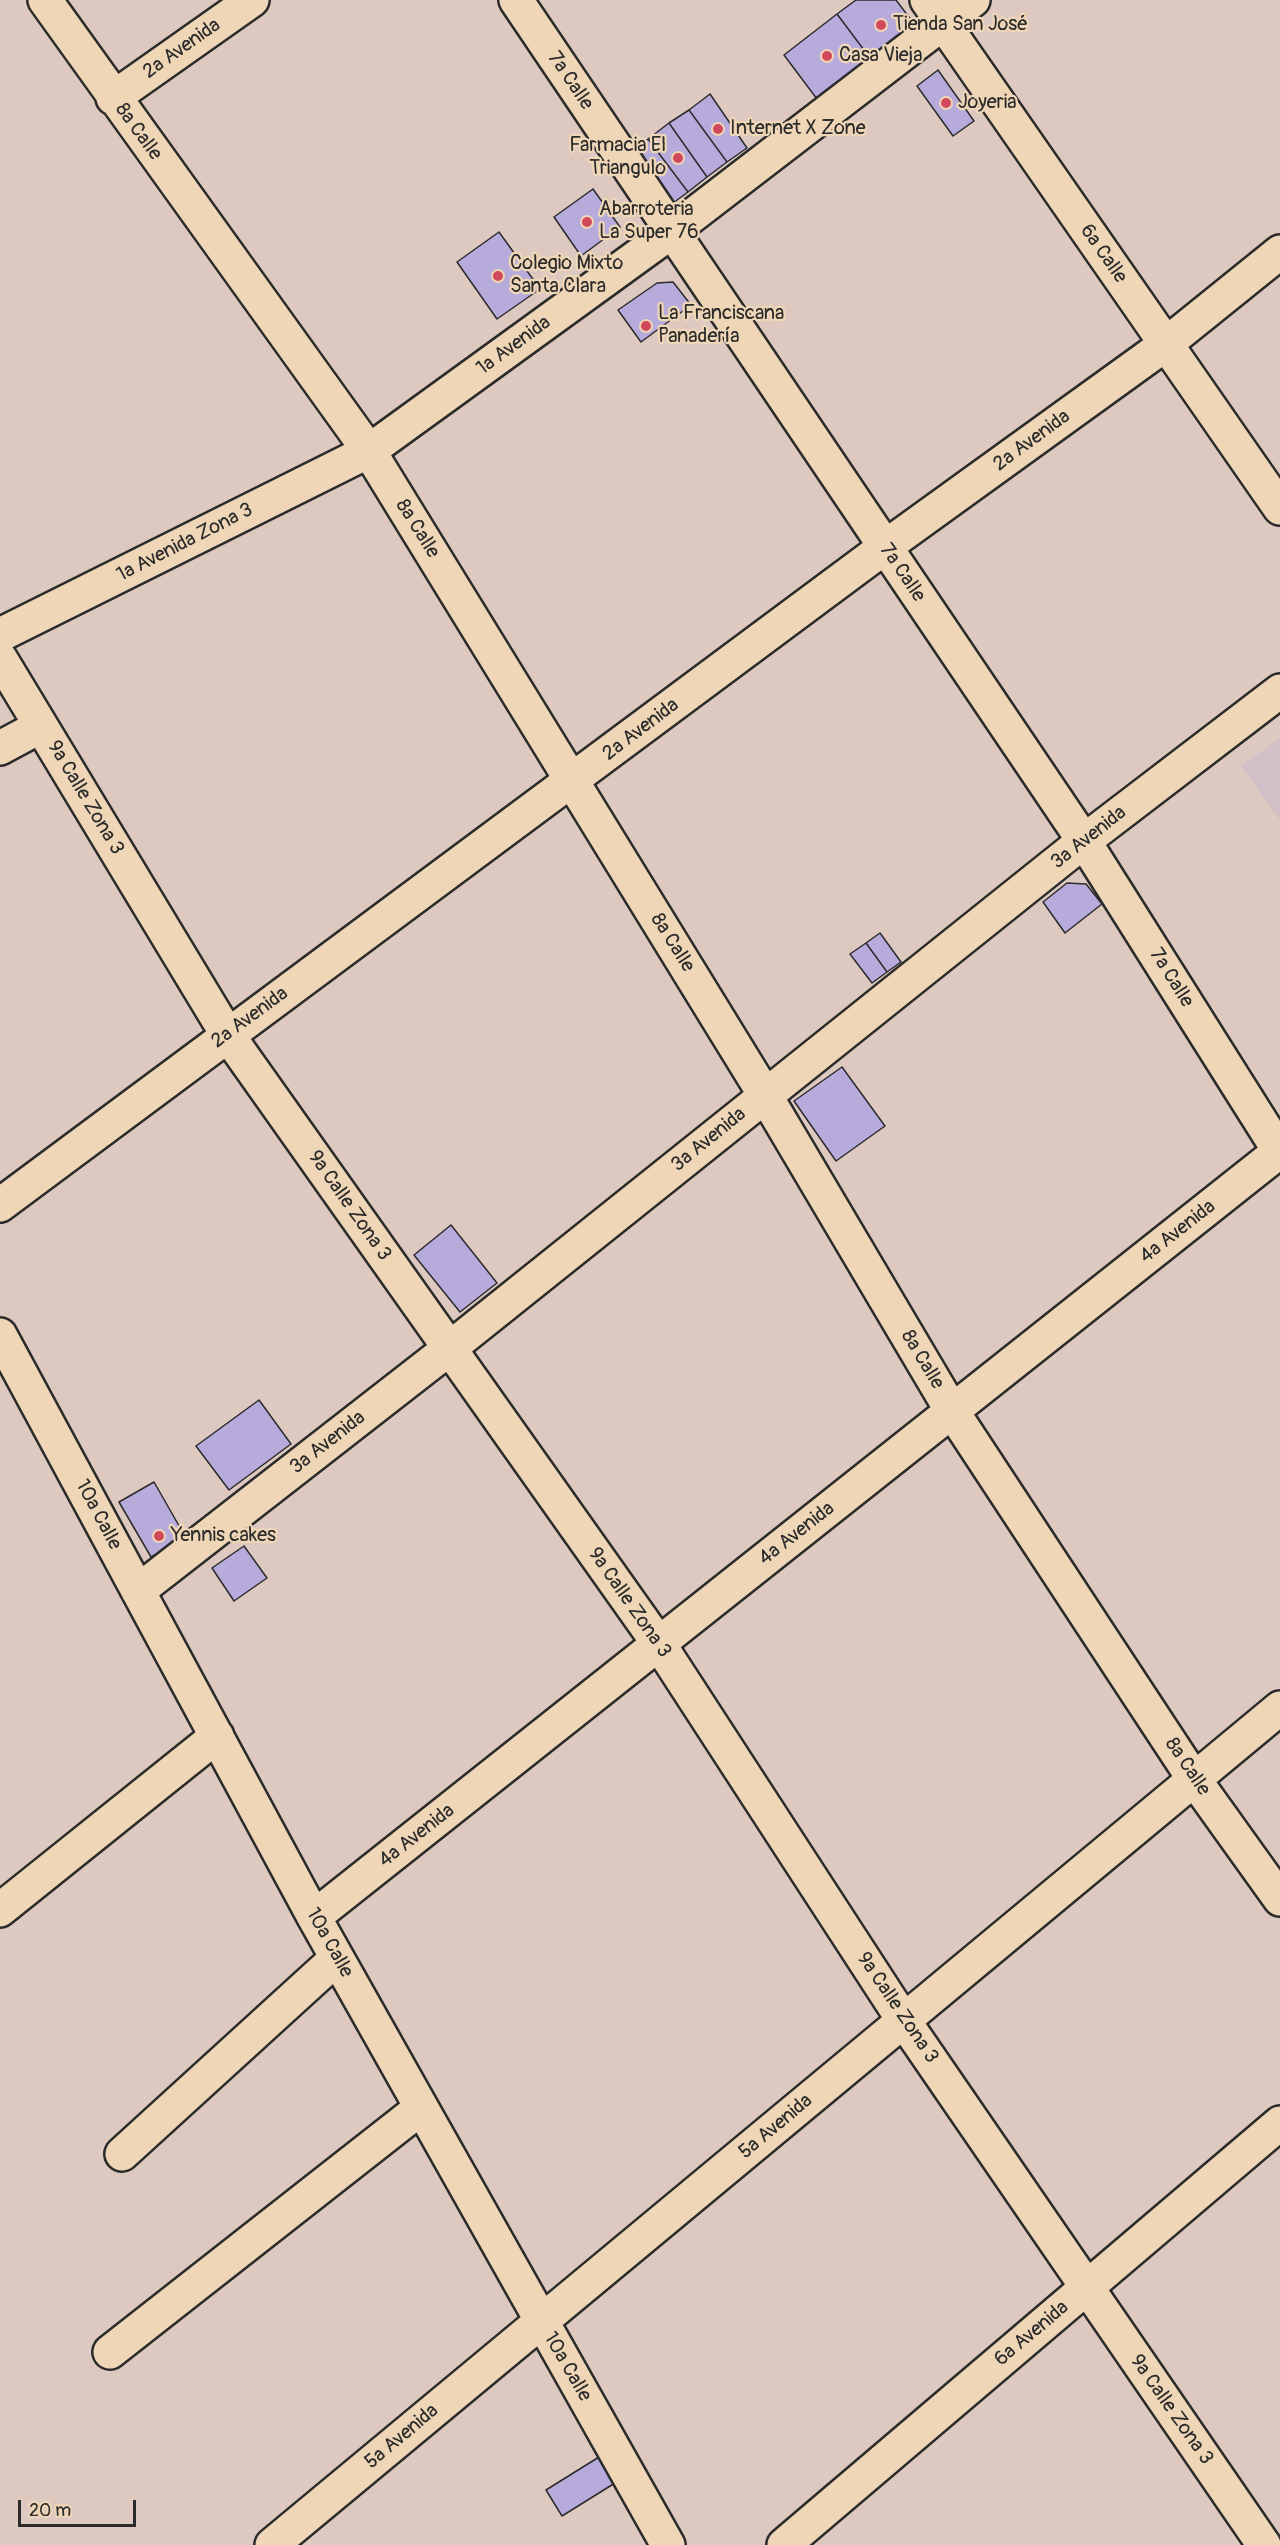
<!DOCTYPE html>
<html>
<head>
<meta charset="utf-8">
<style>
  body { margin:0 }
  #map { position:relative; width:1280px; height:2545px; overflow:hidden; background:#dec9c1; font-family:Pangolin,sans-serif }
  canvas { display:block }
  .scale { position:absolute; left:18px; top:2500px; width:118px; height:27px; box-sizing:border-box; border:3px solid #2b2b2b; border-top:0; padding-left:8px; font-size:18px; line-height:21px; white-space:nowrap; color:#2b2b2b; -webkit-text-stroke:4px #eed6b6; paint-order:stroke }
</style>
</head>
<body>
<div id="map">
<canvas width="1280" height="2545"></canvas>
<div class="scale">20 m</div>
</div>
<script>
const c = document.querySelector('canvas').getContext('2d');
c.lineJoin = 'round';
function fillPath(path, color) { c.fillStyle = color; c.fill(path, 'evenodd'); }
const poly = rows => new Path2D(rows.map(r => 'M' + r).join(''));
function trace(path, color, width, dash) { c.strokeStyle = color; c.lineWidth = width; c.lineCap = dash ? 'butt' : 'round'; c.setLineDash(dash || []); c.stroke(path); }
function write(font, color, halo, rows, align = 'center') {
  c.font = font + ' Pangolin,sans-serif'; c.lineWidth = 4.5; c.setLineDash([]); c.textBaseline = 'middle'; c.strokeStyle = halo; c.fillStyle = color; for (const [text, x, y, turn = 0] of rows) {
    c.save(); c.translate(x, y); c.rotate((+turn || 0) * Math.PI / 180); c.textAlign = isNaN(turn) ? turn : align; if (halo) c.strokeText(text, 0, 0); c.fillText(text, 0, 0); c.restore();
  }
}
fillPath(poly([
  [1280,738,1280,820,1241,766]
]), '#d2c0c9');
const building = poly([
  [856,0,896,0,915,25,870,58,837,14,856,0],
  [837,14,870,58,817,99,784,55,837,14],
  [938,70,974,121,953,136,917,86,938,70],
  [710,94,747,148,727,162,689,110,710,94],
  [689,110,727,162,707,177,669,123,689,110],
  [669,123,707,177,688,192,648,139,669,123],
  [648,139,688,192,669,206,629,153,648,139],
  [593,189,620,227,581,256,554,217,593,189],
  [499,232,540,289,497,319,457,262,499,232],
  [673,282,691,305,641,342,618,310,657,283,673,282],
  [1067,883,1086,884,1102,904,1065,933,1043,902,1067,883],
  [880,933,901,962,887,972,866,943,880,933],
  [866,943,887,972,872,983,850,954,866,943],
  [842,1067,885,1126,836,1161,794,1101,842,1067],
  [451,1225,497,1283,460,1312,414,1255,451,1225],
  [259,1400,291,1444,229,1490,196,1446,259,1400],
  [154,1482,186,1538,151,1557,119,1502,154,1482],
  [244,1546,267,1578,234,1601,212,1568,244,1546],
  [599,2457,615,2483,562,2516,546,2490,599,2457]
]);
fillPath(building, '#b7abdc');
trace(building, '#2b2b2b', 1.5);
const street = poly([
  [45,0,369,451,765,1095,952,1411,1194,1779,1280,1899],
  [516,0,1084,841,1280,1152],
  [927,0,1280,508],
  [113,98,252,0],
  [0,658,227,1034,659,1644,904,2021,1264,2545],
  [0,748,41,726],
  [0,1205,885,547,1166,344,1280,252],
  [0,1335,314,1917,668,2545],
  [138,1591,450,1348,1084,841,1280,691],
  [0,1910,217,1736],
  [314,1917,1280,1151],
  [122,2154,337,1958],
  [110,2352,421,2108],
  [272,2545,1280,1708],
  [784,2545,1280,2123]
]);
const secondary = poly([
  [0,635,369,451,671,232,973,0]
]);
trace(street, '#2b2b2b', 38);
trace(secondary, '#2b2b2b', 38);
trace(street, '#eed6b6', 33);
trace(secondary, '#eed6b6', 33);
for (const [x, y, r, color] of [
  [881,25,6,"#d1495b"],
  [827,56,6,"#d1495b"],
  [946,103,6,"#d1495b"],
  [718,129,6,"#d1495b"],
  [678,158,6,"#d1495b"],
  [587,222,6,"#d1495b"],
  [498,276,6,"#d1495b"],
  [646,326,6,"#d1495b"],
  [159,1536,6,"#d1495b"]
]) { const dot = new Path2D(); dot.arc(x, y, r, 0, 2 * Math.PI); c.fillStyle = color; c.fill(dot); trace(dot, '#eed6b6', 2); }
write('20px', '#2b2b2b', '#eed6b6', [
  ["Tienda San José",893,25],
  ["Casa Vieja",839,56],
  ["Joyeria",958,103],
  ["Internet X Zone",730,129],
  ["Farmacia El",666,146,"right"],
  ["Triangulo",666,169,"right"],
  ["Abarroteria",599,210],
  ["La Super 76",599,233],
  ["Colegio Mixto",510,264],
  ["Santa Clara",510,287],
  ["La Franciscana",658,314],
  ["Panadería",658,337],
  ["Yennis cakes",171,1536]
], 'left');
write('20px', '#2b2b2b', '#eed6b6', [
  ["2a Avenida",182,49,-35],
  ["7a Calle",570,81,56],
  ["8a Calle",138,132,54],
  ["6a Calle",1103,254,55],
  ["1a Avenida",514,346,-36],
  ["2a Avenida",1032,441,-36],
  ["8a Calle",417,529,58],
  ["1a Avenida Zona 3",185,543,-27],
  ["7a Calle",902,573,56],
  ["2a Avenida",641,730,-37],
  ["9a Calle Zona 3",85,798,59],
  ["3a Avenida",1089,838,-38],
  ["8a Calle",672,943,58],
  ["7a Calle",1171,978,58],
  ["2a Avenida",250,1018,-36],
  ["3a Avenida",709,1140,-39],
  ["9a Calle Zona 3",349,1206,55],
  ["4a Avenida",1178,1232,-38],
  ["8a Calle",922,1360,59],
  ["3a Avenida",328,1443,-38],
  ["10a Calle",98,1515,62],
  ["4a Avenida",797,1534,-38],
  ["9a Calle Zona 3",629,1603,55],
  ["8a Calle",1187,1767,56],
  ["4a Avenida",417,1836,-38],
  ["10a Calle",329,1943,61],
  ["9a Calle Zona 3",897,2008,56],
  ["5a Avenida",776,2127,-40],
  ["6a Avenida",1032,2334,-40],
  ["10a Calle",567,2367,60],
  ["9a Calle Zona 3",1171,2410,55],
  ["5a Avenida",402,2437,-40]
]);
</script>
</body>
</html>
